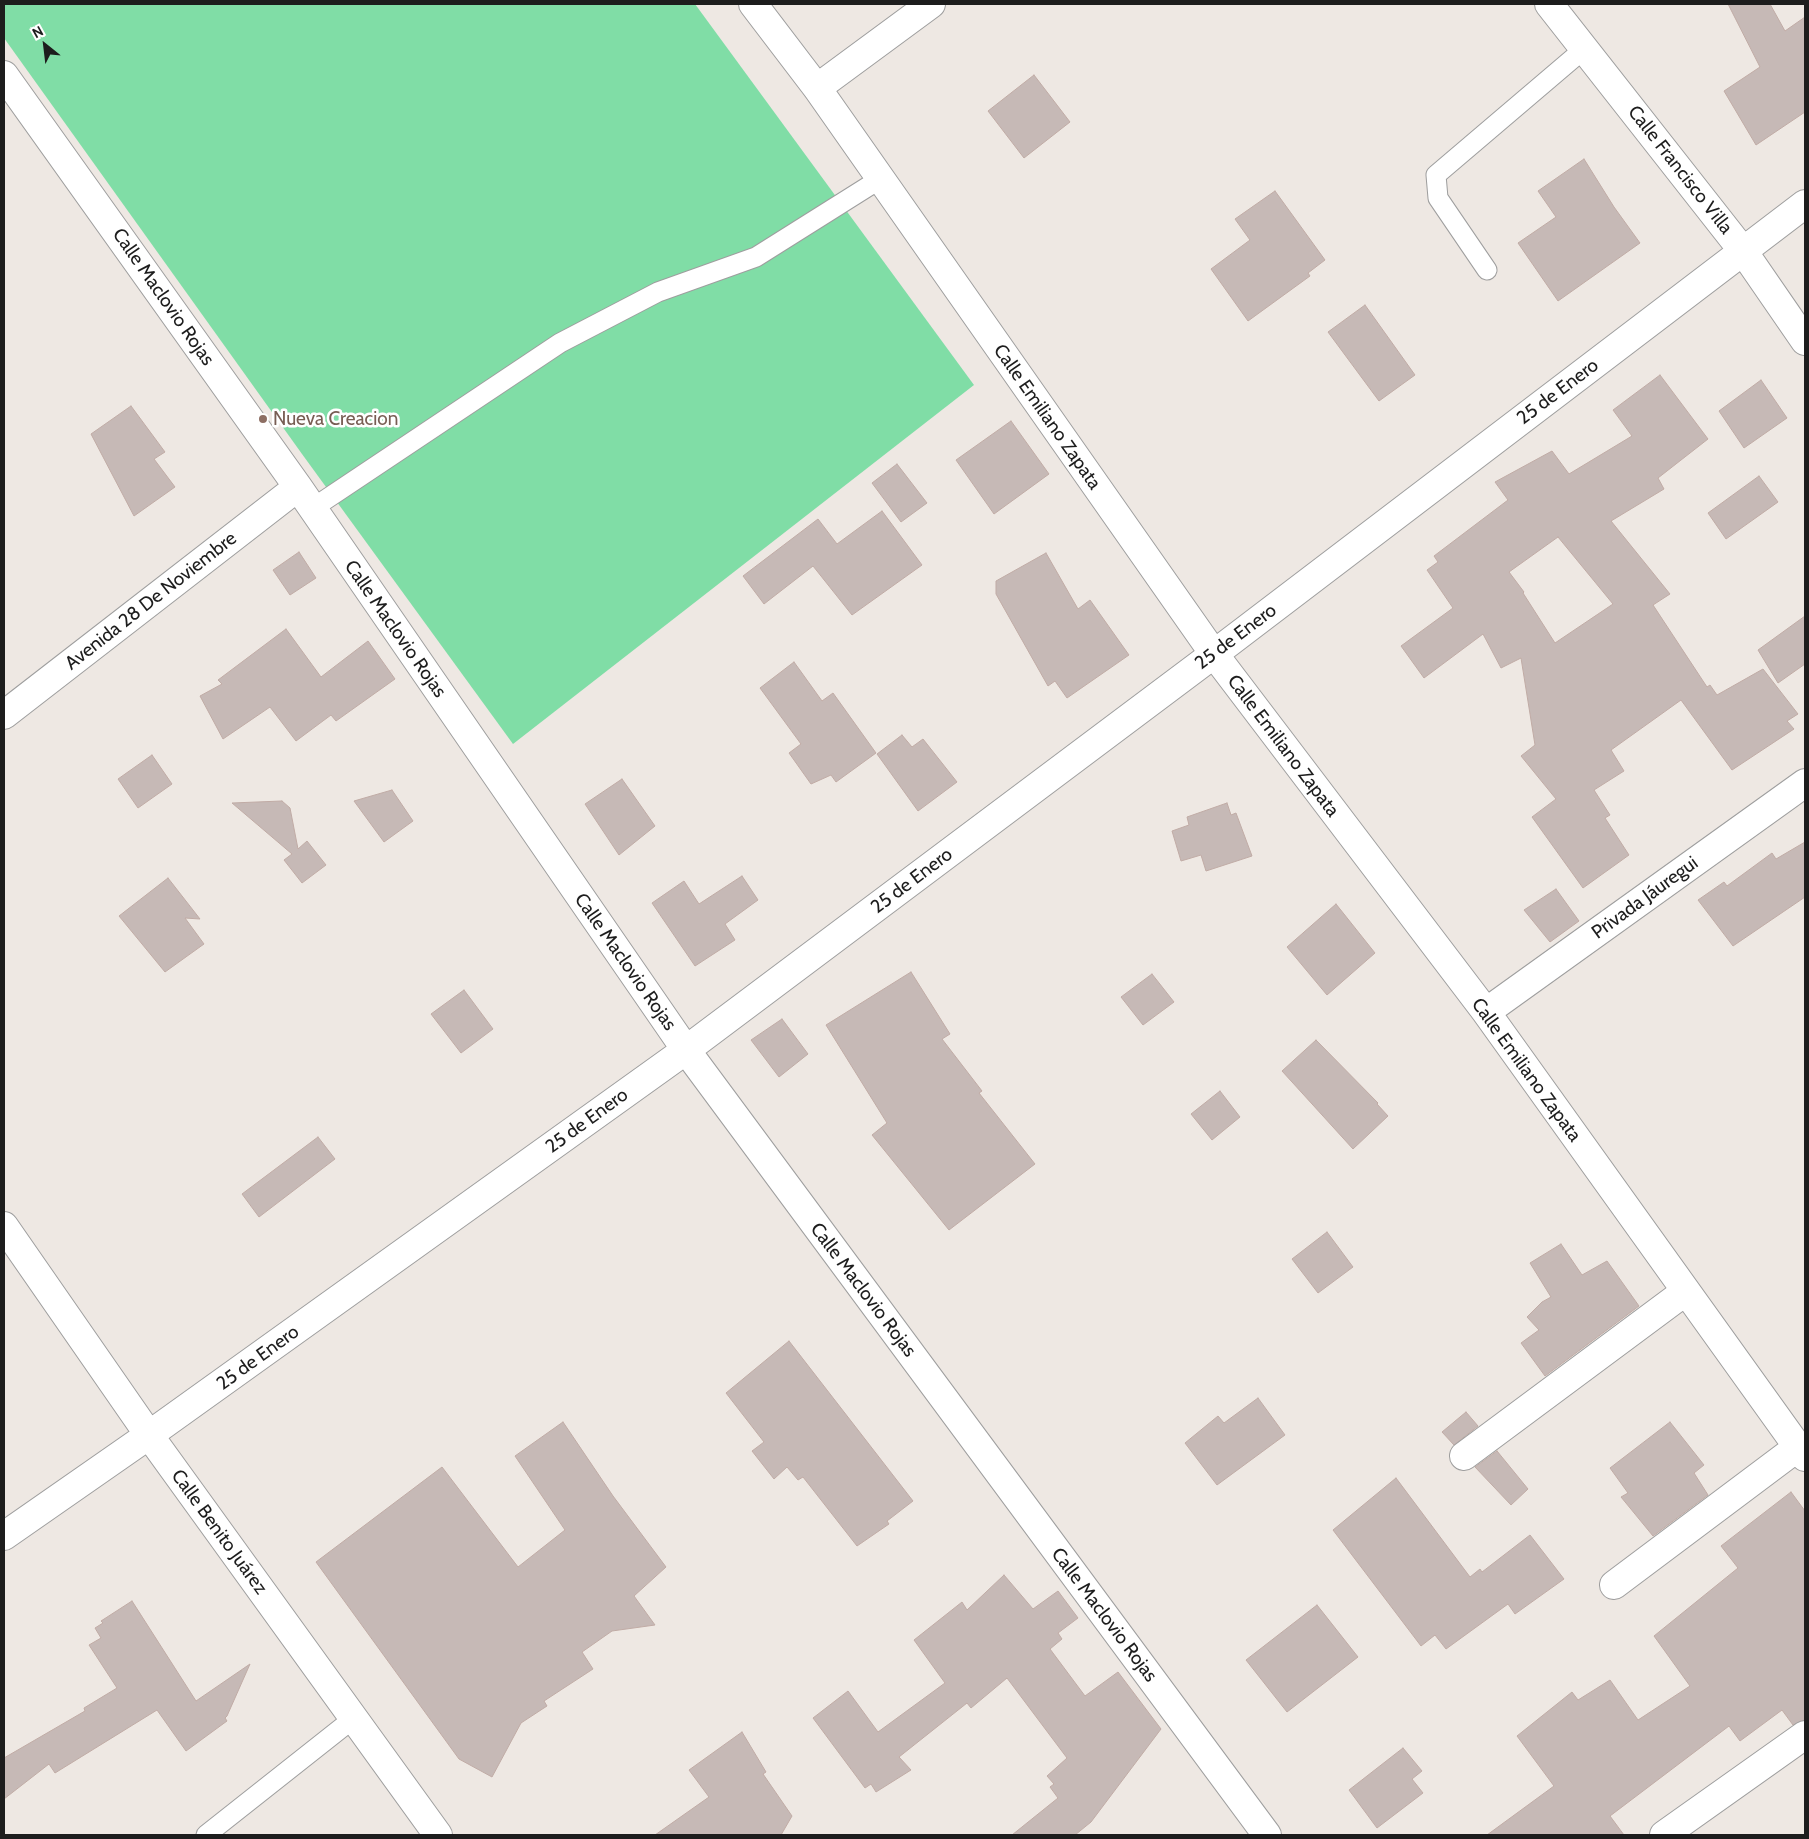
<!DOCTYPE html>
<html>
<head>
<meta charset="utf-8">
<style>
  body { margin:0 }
  #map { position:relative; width:1809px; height:1839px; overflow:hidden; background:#eee8e3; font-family:Cabin,sans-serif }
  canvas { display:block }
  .frame { position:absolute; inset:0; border:5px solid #1d1d1d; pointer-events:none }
  .north { position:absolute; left:20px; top:20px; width:50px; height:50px; -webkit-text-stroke:4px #fff; paint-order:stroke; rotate:331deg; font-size:14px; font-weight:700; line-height:20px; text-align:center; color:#1d1d1d }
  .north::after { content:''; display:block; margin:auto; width:18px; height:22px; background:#1d1d1d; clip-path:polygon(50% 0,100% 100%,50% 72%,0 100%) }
</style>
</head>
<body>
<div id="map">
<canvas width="1809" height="1839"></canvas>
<div class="frame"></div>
<div class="north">N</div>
</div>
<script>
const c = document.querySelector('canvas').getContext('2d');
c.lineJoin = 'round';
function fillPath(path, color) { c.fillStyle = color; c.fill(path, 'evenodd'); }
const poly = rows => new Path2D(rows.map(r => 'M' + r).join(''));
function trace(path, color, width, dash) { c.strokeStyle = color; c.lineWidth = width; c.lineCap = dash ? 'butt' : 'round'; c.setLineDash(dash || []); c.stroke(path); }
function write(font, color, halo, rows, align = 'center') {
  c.font = font + ' Cabin,sans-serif'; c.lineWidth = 5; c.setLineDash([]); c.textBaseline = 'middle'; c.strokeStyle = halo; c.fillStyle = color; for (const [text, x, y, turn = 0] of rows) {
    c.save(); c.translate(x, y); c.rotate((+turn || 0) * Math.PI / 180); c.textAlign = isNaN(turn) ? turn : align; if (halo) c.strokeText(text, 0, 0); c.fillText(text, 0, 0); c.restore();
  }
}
fillPath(poly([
  [4,4,695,4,974,385,513,744,302,454,4,38]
]), '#80dda6');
const building = poly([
  [1728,4,1770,4,1785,31,1805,17,1805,112,1756,145,1724,91,1760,67,1728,4],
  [1034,75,1070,122,1024,158,988,111,1034,75],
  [1584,159,1614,207,1640,243,1558,301,1518,243,1556,217,1538,191,1584,159],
  [1275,191,1325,260,1308,273,1310,276,1248,321,1211,269,1250,240,1235,219,1275,191],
  [1365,305,1415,375,1379,401,1328,332,1365,305],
  [1660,375,1708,439,1658,478,1664,489,1611,521,1670,594,1653,605,1707,687,1710,685,1717,695,1763,669,1798,714,1787,721,1794,729,1732,770,1681,700,1611,750,1624,771,1594,790,1610,815,1605,818,1629,855,1583,888,1532,817,1556,799,1521,756,1535,745,1521,658,1501,668,1483,634,1424,678,1401,646,1453,608,1427,570,1438,562,1434,556,1508,500,1495,482,1552,451,1569,474,1632,436,1613,410,1660,375],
  [1558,537,1613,604,1555,643,1523,593,1524,592,1509,572,1558,537],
  [1761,380,1787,418,1744,448,1719,411,1761,380],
  [131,406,165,452,154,459,175,487,134,516,91,434,131,406],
  [1011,421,1049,474,994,514,956,460,1011,421],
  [897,464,927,503,901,522,872,483,897,464],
  [1759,476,1778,502,1726,539,1708,513,1759,476],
  [882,511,922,565,852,615,813,566,764,604,743,576,818,519,837,544,882,511],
  [299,552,316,578,290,595,273,570,299,552],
  [1046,553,1078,609,1090,600,1129,655,1067,698,1055,681,1048,686,996,594,996,581,1046,553],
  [1805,616,1805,664,1778,683,1758,650,1805,616],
  [286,629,321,677,368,641,395,679,336,721,331,715,296,741,270,707,223,739,200,696,222,684,218,680,286,629],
  [794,662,822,701,833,693,876,753,836,782,831,775,811,784,789,753,801,744,760,688,794,662],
  [902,735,912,747,923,739,957,782,918,811,877,754,902,735],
  [152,755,172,784,138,808,118,779,152,755],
  [622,779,655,826,619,855,585,804,622,779],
  [392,790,413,821,384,842,354,801,392,790],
  [282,801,290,808,298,849,307,841,326,865,302,883,284,860,292,854,232,803,282,801],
  [1227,803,1231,815,1236,813,1252,856,1206,871,1201,855,1181,861,1172,831,1189,825,1187,817,1227,803],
  [1805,842,1805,897,1733,946,1698,900,1724,882,1727,886,1772,853,1776,859,1805,842],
  [742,876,758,900,725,924,735,940,695,966,652,903,684,881,699,904,742,876],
  [168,878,200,919,185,918,204,944,165,972,119,916,168,878],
  [1556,889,1579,921,1550,942,1524,910,1556,889],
  [1336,904,1375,953,1327,995,1287,947,1336,904],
  [911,972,950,1034,942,1039,982,1091,979,1093,1035,1164,949,1230,872,1135,887,1123,826,1025,911,972],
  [1152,974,1174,1002,1143,1025,1121,997,1152,974],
  [464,990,493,1029,461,1053,431,1014,464,990],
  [782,1019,808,1054,779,1077,751,1040,782,1019],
  [1316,1040,1378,1103,1377,1104,1388,1116,1353,1149,1282,1071,1316,1040],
  [1220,1091,1240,1117,1212,1140,1191,1114,1220,1091],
  [318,1137,335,1159,259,1217,242,1194,318,1137],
  [1327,1232,1353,1267,1318,1293,1292,1259,1327,1232],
  [1561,1244,1582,1275,1607,1261,1639,1306,1545,1376,1521,1343,1539,1330,1527,1317,1542,1302,1551,1297,1530,1263,1561,1244],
  [789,1341,913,1501,887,1521,889,1524,857,1546,803,1477,798,1480,787,1467,774,1479,752,1451,764,1442,726,1393,789,1341],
  [1258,1398,1285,1435,1217,1485,1185,1443,1218,1416,1224,1423,1258,1398],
  [1466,1412,1478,1426,1454,1445,1442,1432,1466,1412],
  [563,1422,613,1496,666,1567,634,1596,655,1625,612,1631,582,1652,593,1669,544,1701,547,1706,521,1723,492,1777,459,1759,316,1562,442,1467,518,1567,565,1530,515,1456,563,1422],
  [1670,1422,1704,1465,1694,1473,1708,1495,1653,1536,1621,1497,1628,1493,1610,1468,1670,1422],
  [1497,1451,1528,1489,1511,1505,1475,1467,1497,1451],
  [1396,1478,1470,1577,1480,1569,1482,1572,1530,1535,1564,1579,1515,1614,1508,1604,1446,1649,1435,1635,1421,1646,1333,1530,1396,1478],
  [1791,1492,1805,1511,1805,1720,1793,1725,1782,1710,1740,1741,1729,1726,1610,1816,1624,1835,1487,1835,1554,1786,1517,1736,1572,1692,1578,1700,1610,1680,1638,1720,1690,1686,1654,1636,1738,1568,1721,1546,1791,1492],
  [1004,1575,1033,1609,1058,1591,1078,1618,1058,1633,1062,1639,1050,1649,1085,1696,1118,1672,1161,1729,1091,1822,1075,1835,1012,1835,1058,1798,1050,1787,1054,1784,1047,1776,1067,1758,1007,1678,971,1708,967,1703,899,1757,911,1770,876,1792,871,1784,865,1788,813,1718,848,1691,878,1732,945,1683,914,1640,962,1602,967,1610,1004,1575],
  [132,1601,196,1701,250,1664,227,1716,225,1718,227,1721,186,1751,157,1710,55,1773,49,1764,4,1799,4,1758,85,1711,84,1708,117,1688,89,1645,101,1638,95,1628,103,1623,101,1621,132,1601],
  [1317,1605,1358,1657,1287,1712,1246,1660,1317,1605],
  [742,1732,766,1772,763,1774,792,1816,781,1835,655,1835,709,1797,689,1770,742,1732],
  [1403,1748,1422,1771,1412,1779,1423,1793,1377,1828,1349,1790,1403,1748]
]);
fillPath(building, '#c6b9b6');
trace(building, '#c0aba5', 1);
const lane = poly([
  [1487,270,1438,198,1436,175,1584,49],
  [313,508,560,343,658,292,756,257,880,179],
  [206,1835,354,1718]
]);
const street = poly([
  [753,4,817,88,1214,654,1486,1012,1805,1457],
  [1549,4,1743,251,1805,341],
  [4,75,298,487,686,1050,1267,1835],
  [817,88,931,4],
  [4,715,298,487],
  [1486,1012,1805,783],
  [4,1226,149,1435,438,1835],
  [1464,1456,1686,1291],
  [4,1536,149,1435,686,1050,1214,654,1805,204],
  [1614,1585,1798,1447],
  [1664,1835,1805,1735]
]);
trace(lane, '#9e9e9e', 21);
trace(street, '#9e9e9e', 30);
trace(lane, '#fff', 19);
trace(street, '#fff', 28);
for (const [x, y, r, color] of [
  [263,419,5,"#8d6e63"]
]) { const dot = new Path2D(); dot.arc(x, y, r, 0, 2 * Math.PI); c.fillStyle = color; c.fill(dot); trace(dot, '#fff', 2); }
write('19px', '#1d1d1d', '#fff', [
  ["Calle Francisco Villa",1680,170,52],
  ["Calle Maclovio Rojas",163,297,55],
  ["25 de Enero",1558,392,-37],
  ["Calle Emiliano Zapata",1047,417,55],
  ["Avenida 28 De Noviembre",151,601,-38],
  ["Calle Maclovio Rojas",395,629,55],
  ["25 de Enero",1236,637,-37],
  ["Calle Emiliano Zapata",1283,746,53],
  ["25 de Enero",912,881,-37],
  ["Privada Jáuregui",1645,898,-36],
  ["Calle Maclovio Rojas",625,962,55],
  ["Calle Emiliano Zapata",1526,1070,54],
  ["25 de Enero",587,1121,-36],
  ["Calle Maclovio Rojas",863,1290,53],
  ["25 de Enero",258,1358,-36],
  ["Calle Benito Juárez",219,1532,54],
  ["Calle Maclovio Rojas",1104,1615,53]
]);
write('19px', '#785e54', '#fff', [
  ["Nueva Creacion",273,419]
], 'left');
</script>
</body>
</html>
